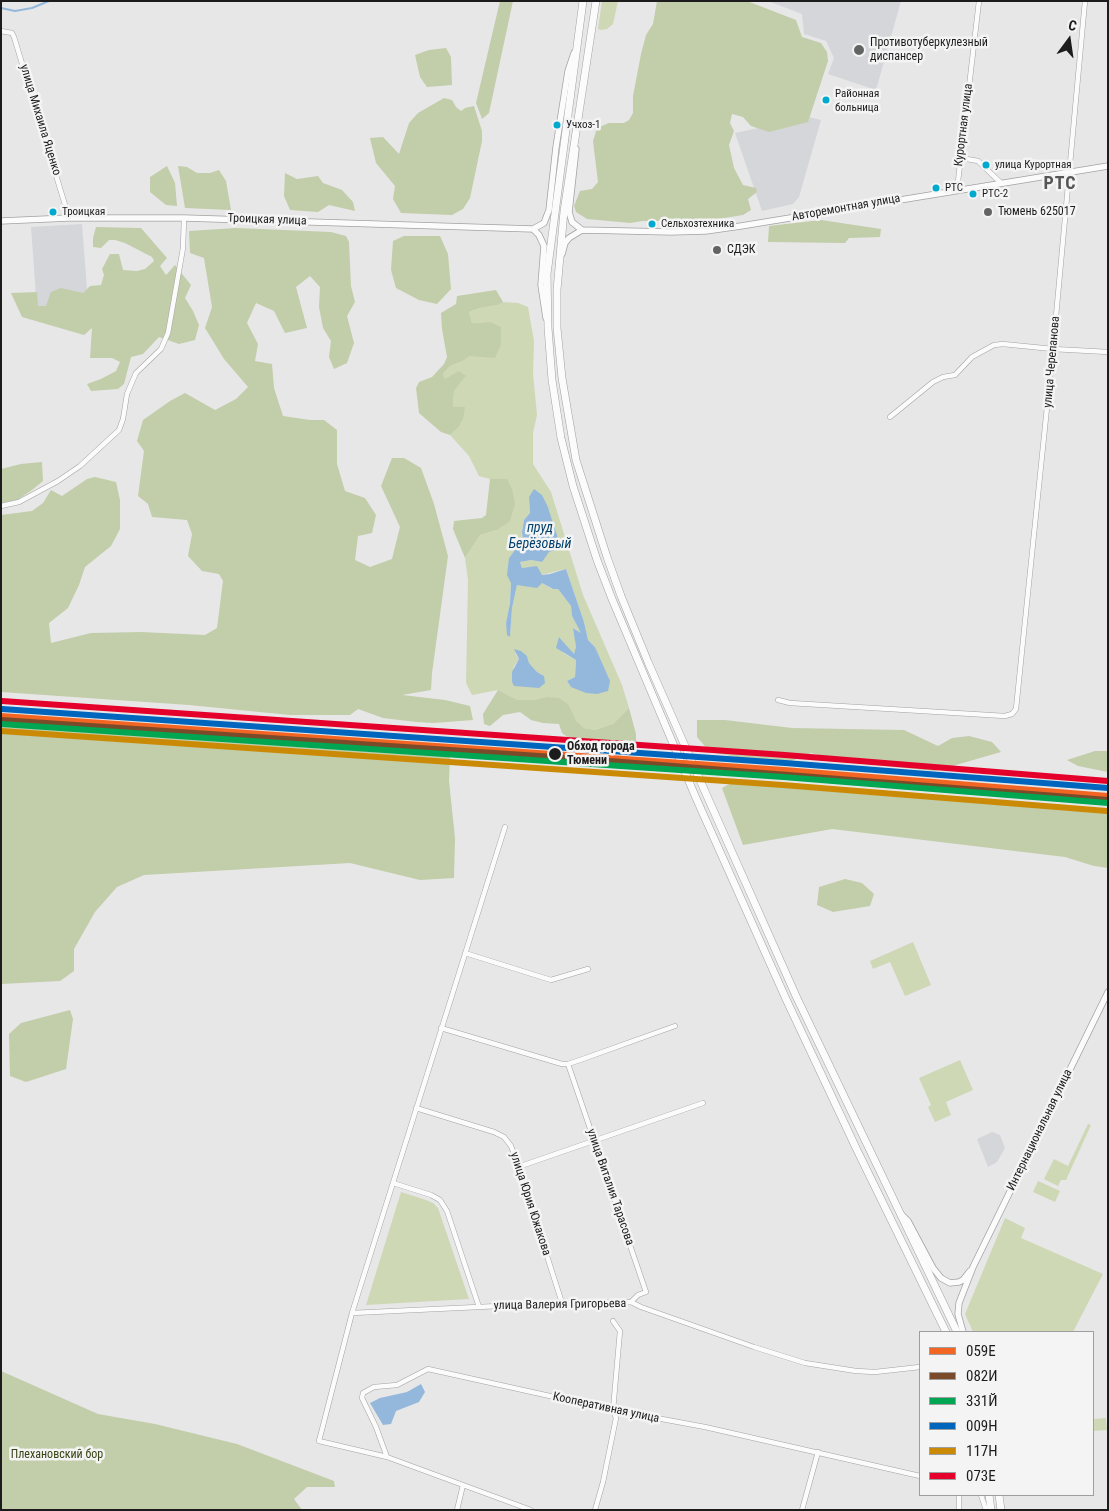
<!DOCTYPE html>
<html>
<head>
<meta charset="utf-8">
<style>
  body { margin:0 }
  #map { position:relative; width:1109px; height:1511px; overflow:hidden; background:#e7e7e8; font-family:"Roboto Condensed",sans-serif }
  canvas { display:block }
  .frame { position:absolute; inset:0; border:2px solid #1c1c1c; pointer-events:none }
  .legend { position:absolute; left:919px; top:1331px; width:175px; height:165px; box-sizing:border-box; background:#f4f4f5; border:1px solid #9e9e9e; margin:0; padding:6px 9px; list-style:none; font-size:15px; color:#1c1c1c }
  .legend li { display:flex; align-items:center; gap:10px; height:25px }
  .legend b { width:25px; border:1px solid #9e9e9e }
  .north { position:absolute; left:1044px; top:15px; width:50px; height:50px; -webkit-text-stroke:4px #f4f4f5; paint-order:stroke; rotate:14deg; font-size:14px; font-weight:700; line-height:20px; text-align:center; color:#1c1c1c }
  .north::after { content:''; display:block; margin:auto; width:18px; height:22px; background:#1c1c1c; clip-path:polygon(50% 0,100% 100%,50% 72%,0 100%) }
</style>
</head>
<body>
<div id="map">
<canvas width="1109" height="1511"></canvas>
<div class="frame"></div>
<ul class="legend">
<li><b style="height:6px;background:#f26522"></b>059Е</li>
<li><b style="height:6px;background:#7a4b2a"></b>082И</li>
<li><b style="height:6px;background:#00a651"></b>331Й</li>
<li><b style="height:6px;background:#0065bd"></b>009Н</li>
<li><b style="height:6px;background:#cb8a06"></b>117Н</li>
<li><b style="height:6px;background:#e4002b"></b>073Е</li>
</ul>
<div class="north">С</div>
</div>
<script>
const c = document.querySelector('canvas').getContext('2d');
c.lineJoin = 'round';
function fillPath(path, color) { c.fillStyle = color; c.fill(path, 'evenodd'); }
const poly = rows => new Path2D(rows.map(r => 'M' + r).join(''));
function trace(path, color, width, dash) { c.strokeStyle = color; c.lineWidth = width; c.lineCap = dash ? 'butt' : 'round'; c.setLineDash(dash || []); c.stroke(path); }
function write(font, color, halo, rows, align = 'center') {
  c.font = font + ' "Roboto Condensed",sans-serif'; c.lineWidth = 5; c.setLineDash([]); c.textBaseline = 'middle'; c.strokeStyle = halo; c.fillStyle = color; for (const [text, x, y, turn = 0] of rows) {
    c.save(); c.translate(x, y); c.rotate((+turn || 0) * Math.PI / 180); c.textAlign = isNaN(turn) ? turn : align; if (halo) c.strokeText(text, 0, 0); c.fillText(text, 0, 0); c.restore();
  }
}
fillPath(poly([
  [768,1,901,1,876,90,828,74,834,58,826,41,804,34,802,14],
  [809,117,821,120,799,197,793,204,762,211,735,133],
  [82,224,88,302,37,310,31,227],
  [992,1132,1000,1135,1005,1148,997,1162,988,1167,977,1139]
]), '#d4d6da');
fillPath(poly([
  [602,1,618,1,613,24,607,29,601,30,598,29],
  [503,302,518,303,528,307,534,341,533,373,537,415,533,433,533,464,551,492,583,595,622,685,629,708,613,724,595,730,584,728,575,721,569,705,546,697,534,700,516,700,498,690,472,695,466,683,468,580,465,558,480,535,497,530,507,479,490,479,479,476,469,456,450,435,458,428,465,407,453,408,454,391,466,376,445,379,443,374,450,366,463,361,470,356,480,356,490,322,472,323,469,312,480,308,498,305],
  [529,497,548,507,553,523,542,562,531,560,520,562,522,568,537,567,541,575,566,569,584,622,588,640,595,647,600,661,571,687,567,681,575,677,576,660,563,653,559,637,574,655,576,647,574,628,582,634,572,616,571,606,558,589,552,589,542,583,517,585,512,608,510,636,506,623,510,603,511,583,509,558,523,539,522,532,524,520,530,513],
  [515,653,527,656,529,663,537,672,544,676,513,668,519,659],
  [913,942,931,985,905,996,890,962,873,969,870,961],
  [960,1060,973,1090,946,1102,951,1115,935,1122,928,1107,931,1105,919,1078],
  [1088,1124,1091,1125,1066,1180,1061,1180,1058,1186,1044,1179,1054,1159,1068,1166],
  [1038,1181,1060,1191,1055,1202,1033,1192],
  [401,1192,426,1200,433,1203,438,1208,469,1299,366,1305],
  [1005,1218,1025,1228,1021,1238,1103,1274,1073,1332,973,1332,965,1314],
  [1106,1418,1107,1430,1093,1431,1093,1419]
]), '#ced8b5');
fillPath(poly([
  [500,1,513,1,489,113,482,119,476,103],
  [657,1,747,1,796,20,802,37,821,43,827,52,828,61,808,122,769,132,751,126,743,117,732,114,730,123,734,131,729,145,734,168,743,185,756,188,757,192,748,199,751,210,743,215,705,221,643,221,630,223,587,219,576,212,574,206,580,191,592,189,598,182,593,141,597,128,609,123,624,123,629,120,633,113,633,96,641,54,646,35,653,24],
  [446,48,451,57,452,85,427,87,420,77,415,55,429,50],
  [444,98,452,100,456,107,461,111,465,108,474,106,482,131,482,141,470,198,463,209,452,215,401,213,393,199,395,186,376,163,370,138,383,137,399,154,409,123,418,113],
  [167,166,175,183,177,206,166,205,150,192,150,177],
  [178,166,187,167,197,173,210,173,219,170,226,181,231,210,185,208],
  [285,173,297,179,318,176,323,183,342,190,353,202,355,211,329,205,318,212,290,210,284,196],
  [821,220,881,229,880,237,849,238,845,243,768,242,769,226],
  [96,227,141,228,167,258,160,266,166,275,175,265,191,285,185,298,193,311,199,325,195,340,179,344,159,337,143,354,131,357,124,384,118,389,91,391,87,384,101,379,116,371,120,362,112,358,90,358,92,328,84,335,22,317,11,293,37,292,38,306,46,306,51,292,61,288,83,293,90,286,101,285,104,275,102,269,110,254,119,254,123,270,137,271,145,269,154,261,152,257,125,243,115,240,109,240,101,248,93,247,93,238],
  [236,228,331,232,346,236,349,242,351,286,355,302,347,316,354,343,347,363,334,369,329,357,331,341,323,328,319,307,320,287,310,276,296,287,307,328,285,333,274,311,256,303,247,323,258,344,255,361,272,364,274,388,283,416,310,420,324,420,337,430,337,464,345,491,365,498,376,515,372,533,358,536,355,560,370,567,392,559,400,527,381,486,392,458,404,458,421,468,434,504,448,556,432,673,431,690,402,695,445,700,470,706,473,720,434,723,416,722,383,718,358,709,350,715,290,715,189,705,1,692,1,515,32,511,43,503,51,490,62,496,87,479,95,477,116,482,120,500,120,529,111,546,85,567,79,585,68,608,49,623,51,643,91,633,141,632,205,635,217,628,223,581,219,574,202,571,188,556,192,534,187,520,152,517,148,504,138,496,144,451,137,441,143,420,170,401,185,393,215,410,236,399,248,387,224,359,205,328,212,307,204,258,190,253,189,231],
  [404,236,440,236,448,254,451,289,437,304,419,300,396,288,391,270,393,241],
  [496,290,503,302,498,305,480,308,469,312,472,323,490,322,501,327,501,344,495,358,470,356,463,361,450,366,443,374,445,379,459,371,466,376,454,391,453,407,465,407,463,419,458,428,450,435,441,432,419,413,416,388,419,382,432,377,444,364,447,357,442,329,441,313,456,304,457,296],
  [42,462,43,481,32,490,17,500,1,503,1,469,21,464],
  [490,479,507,479,512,489,515,504,510,521,497,530,480,535,465,558,453,529,454,521,482,518,486,515],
  [498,690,517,700,534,700,546,697,559,698,569,705,576,721,584,728,595,730,613,724,629,708,636,734,636,741,586,741,569,738,562,733,559,724,543,723,531,720,520,712,503,715,490,726,484,724,483,714],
  [697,720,725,720,792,728,904,730,938,746,952,738,969,736,992,742,1001,752,935,771,846,762,811,753,789,762,759,761,710,752,697,737],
  [1,727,182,737,312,748,450,756,449,781,455,838,454,878,420,880,350,863,144,875,117,887,95,912,74,949,74,971,60,981,1,984],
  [1095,751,1108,751,1108,772,1078,766,1067,760],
  [733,782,896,796,1108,810,1108,868,1094,866,1065,857,832,829,743,845,722,788],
  [845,879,862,883,874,894,870,906,833,912,817,905,819,887],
  [70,1010,73,1019,66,1069,26,1082,10,1076,9,1034,21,1023],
  [1,1371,98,1414,155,1424,237,1444,334,1481,335,1487,307,1487,294,1499,302,1510,1,1510]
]), '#c2cda9');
fillPath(poly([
  [534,489,542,495,548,507,561,548,549,552,542,562,531,560,520,562,522,568,537,566,542,575,550,574,566,569,584,622,588,640,595,647,610,681,608,691,597,694,586,693,571,687,567,681,575,677,576,660,556,648,559,637,574,654,576,647,573,628,581,633,572,616,571,606,558,589,553,589,542,583,537,588,517,585,512,608,510,637,507,635,506,623,510,603,511,583,507,575,509,558,523,539,522,532,524,520,530,513,529,497],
  [514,649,521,651,527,656,529,663,537,672,544,676,545,683,539,688,514,686,512,682,512,672,519,659],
  [421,1384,425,1392,419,1402,396,1411,391,1424,383,1425,370,1403,380,1398,407,1392]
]), '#94b8db');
trace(poly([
  [1,8,15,11,32,8,49,1]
]), '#94b8db', 2);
const minor = poly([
  [1,31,12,33,14,37,69,218],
  [961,158,978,161,1001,183],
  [957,190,979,1],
  [890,417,933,382,943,377,955,375,972,357,994,345,1003,344,1053,349,1108,352],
  [1,506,19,502,58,481,80,466,119,430,123,419,127,394,136,373,161,349,168,333,183,248,184,218],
  [778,700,790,703,1005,716,1012,714,1016,709,1053,349,1085,1],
  [465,953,551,980,588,969],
  [441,1028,562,1064,568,1064,580,1060,675,1026],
  [568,1064,646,1292,638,1295,631,1302],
  [416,1108,494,1132,504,1137,511,1146,516,1159,562,1303],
  [518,1167,703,1103],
  [393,1183,431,1195,440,1200,447,1211,479,1307],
  [352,1313,505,827],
  [387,1457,376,1427,362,1398,363,1393,374,1387,397,1385,428,1369,613,1410,705,1427,920,1476],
  [959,1495,959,1510],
  [981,1495,986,1510],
  [457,1510,463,1485],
  [531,1510,387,1457,319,1441,352,1313,562,1303,631,1302,641,1307,754,1347,805,1363,856,1371,875,1372,920,1367],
  [595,1510,603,1482,616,1418,613,1410,620,1331,613,1321],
  [802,1510,818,1452]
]);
const tertiary = poly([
  [576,149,569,212,572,222,582,230],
  [1,221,69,218,184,218,533,229,544,223,549,210,556,147,568,71,574,53],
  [533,229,539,235,544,246,541,285,546,318],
  [582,230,671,232,706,231,741,226,1108,166],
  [562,254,565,243,569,238,582,230],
  [902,1215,908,1221,933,1268,941,1278,950,1283,959,1282,963,1280,970,1271],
  [963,1332,958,1314,959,1303,973,1267,1108,992]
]);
const trunk = poly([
  [583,1,547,274,548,328,552,380,561,438,573,486,597,560,612,599,696,798,786,999,857,1150,946,1332],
  [596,1,564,211,557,290,557,328,562,378,576,460,607,557,621,596,648,662,707,796,796,996,957,1332],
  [989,1495,991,1510],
  [999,1495,1001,1510]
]);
trace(minor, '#a2a2a2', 5.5);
trace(tertiary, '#a2a2a2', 7);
trace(trunk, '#a2a2a2', 8);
trace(minor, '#fbfbfc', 4.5);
trace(tertiary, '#fbfbfc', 5.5);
trace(trunk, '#fbfbfc', 7);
trace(poly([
  [1,716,784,770,1108,796]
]), '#f26522', 6);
trace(poly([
  [1,720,584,759,1108,800]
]), '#7a4b2a', 6);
trace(poly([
  [1,724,783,777,1108,803]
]), '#00a651', 6);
trace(poly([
  [2,709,785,763,1108,788]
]), '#0065bd', 6);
trace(poly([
  [1,731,783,785,1107,811]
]), '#cb8a06', 6);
trace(poly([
  [2,701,785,755,1108,781]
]), '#e4002b', 6);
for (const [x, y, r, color] of [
  [859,50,6,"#636363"],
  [826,100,4.5,"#00a9ce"],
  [557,125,4.5,"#00a9ce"],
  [986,165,4.5,"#00a9ce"],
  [936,188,4.5,"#00a9ce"],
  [973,194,4.5,"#00a9ce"],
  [53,212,4.5,"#00a9ce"],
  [988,212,5,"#636363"],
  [652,224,4.5,"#00a9ce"],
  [717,250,5,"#636363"],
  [555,754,7,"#1c1c1c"]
]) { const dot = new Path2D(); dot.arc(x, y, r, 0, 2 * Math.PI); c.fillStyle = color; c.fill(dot); trace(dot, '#f4f4f5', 2); }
write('11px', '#1c1c1c', '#f4f4f5', [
  ["Районная",835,94],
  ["больница",835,108],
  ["Учхоз-1",566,125],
  ["улица Курортная",995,165],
  ["РТС",945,188],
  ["РТС-2",982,194],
  ["Троицкая",62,212],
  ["Сельхозтехника",661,224]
], 'left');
write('12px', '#1c1c1c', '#f4f4f5', [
  ["Противотуберкулезный",870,43],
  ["диспансер",870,57],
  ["Тюмень 625017",998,212],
  ["СДЭК",727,250]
], 'left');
write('12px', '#1c1c1c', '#f4f4f5', [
  ["улица Михаила Яценко",40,120,73],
  ["Курортная улица",964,125,-83],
  ["Авторемонтная улица",846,208,-10],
  ["Троицкая улица",267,220,2],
  ["улица Черепанова",1052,362,-85],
  ["Интернациональная улица",1040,1130,-64],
  ["улица Виталия Тарасова",610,1187,71],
  ["улица Юрия Южакова",530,1204,72],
  ["улица Валерия Григорьева",560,1305,-1],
  ["Кооперативная улица",606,1408,12]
]);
write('bold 12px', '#1c1c1c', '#f4f4f5', [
  ["Обход города",567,747],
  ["Тюмени",567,761]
], 'left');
write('12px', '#364212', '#f4f4f5', [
  ["Плехановский бор",57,1455]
]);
write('italic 14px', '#02406d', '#f4f4f5', [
  ["пруд",540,528],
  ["Берёзовый",540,544]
]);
c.letterSpacing = '1px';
write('bold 18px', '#565657', '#f4f4f5', [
  ["РТС",1060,184]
]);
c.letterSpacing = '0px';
</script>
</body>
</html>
